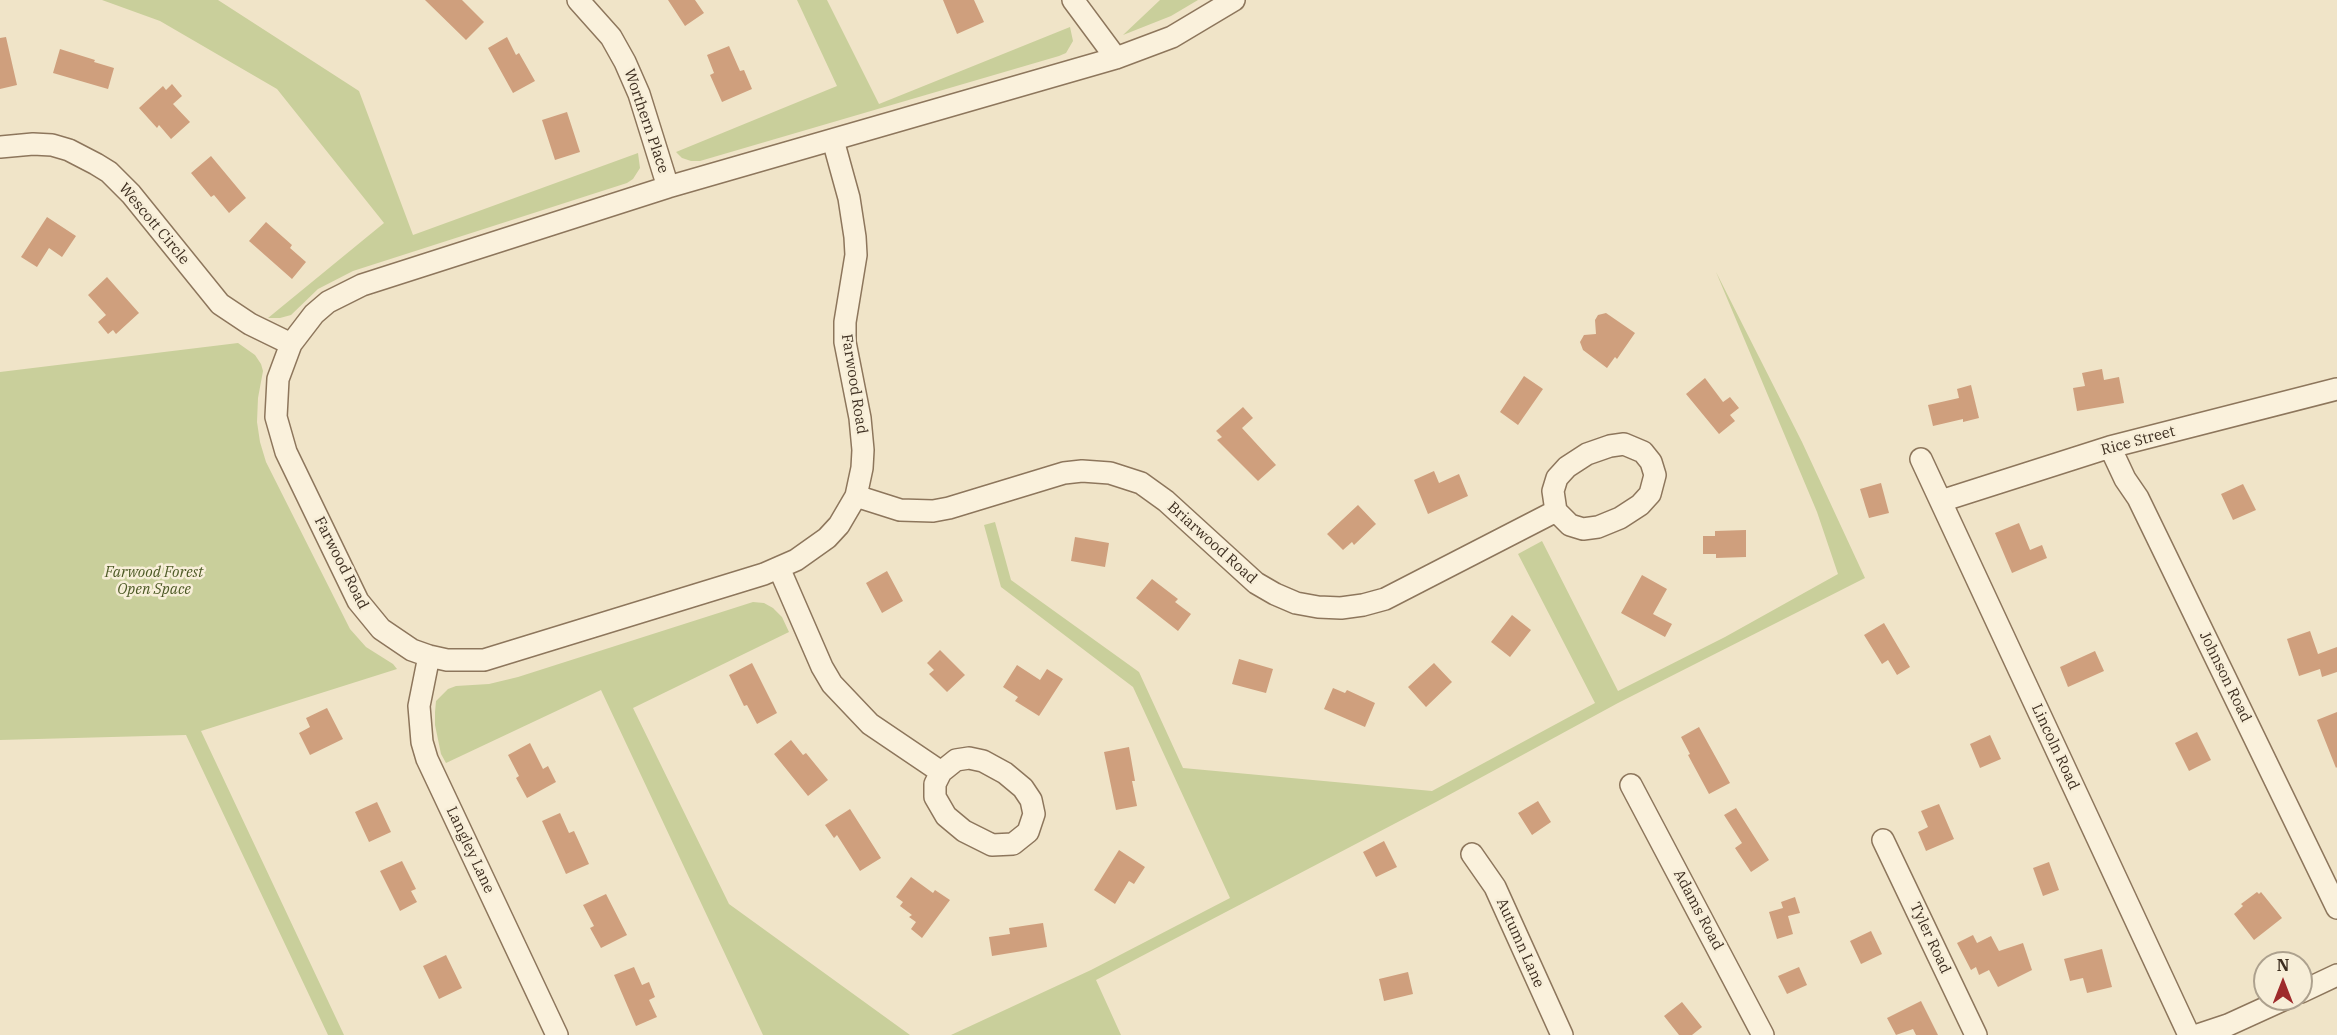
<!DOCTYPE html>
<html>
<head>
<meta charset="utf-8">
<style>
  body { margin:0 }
  #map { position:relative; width:2337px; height:1035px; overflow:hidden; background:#f0e4c8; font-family:"IBM Plex Serif",serif }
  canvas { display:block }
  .north { position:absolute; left:2253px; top:951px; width:60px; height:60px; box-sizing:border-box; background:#f7eed8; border:2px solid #ada18e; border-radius:50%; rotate:0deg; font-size:16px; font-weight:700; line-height:24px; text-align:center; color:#3d2e20 }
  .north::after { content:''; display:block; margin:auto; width:21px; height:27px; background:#9e2a2b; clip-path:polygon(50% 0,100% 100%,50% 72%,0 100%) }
</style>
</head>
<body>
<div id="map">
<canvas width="2337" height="1035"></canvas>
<div class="north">N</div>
</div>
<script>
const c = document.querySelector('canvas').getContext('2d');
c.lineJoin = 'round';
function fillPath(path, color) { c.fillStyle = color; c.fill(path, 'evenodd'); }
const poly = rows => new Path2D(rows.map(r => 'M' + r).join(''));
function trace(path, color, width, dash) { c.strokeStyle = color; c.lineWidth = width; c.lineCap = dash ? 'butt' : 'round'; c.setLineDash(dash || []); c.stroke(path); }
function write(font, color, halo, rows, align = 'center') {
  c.font = font + ' "IBM Plex Serif",serif'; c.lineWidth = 5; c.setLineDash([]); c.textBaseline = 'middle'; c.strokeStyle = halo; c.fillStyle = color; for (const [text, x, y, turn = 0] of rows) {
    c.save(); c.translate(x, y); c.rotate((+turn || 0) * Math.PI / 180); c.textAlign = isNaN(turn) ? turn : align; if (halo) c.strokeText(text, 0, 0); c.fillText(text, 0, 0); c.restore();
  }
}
fillPath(poly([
  [102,0,218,0,359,91,413,235,638,153,640,168,633,179,627,183,353,271,318,289,291,315,280,318,268,318,384,223,277,89,160,21],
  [797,0,827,0,879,104,1070,27,1073,41,1066,53,1059,56,700,161,691,161,682,158,676,152,837,86],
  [1160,0,1198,0,1171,16,1123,35],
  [1716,272,1802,442,1865,578,1618,703,1436,802,1096,980,1121,1035,951,1035,1091,970,1230,898,1133,687,1001,587,984,525,995,522,1011,580,1139,672,1183,768,1432,791,1595,703,1518,554,1542,541,1618,691,1725,637,1838,574,1817,512],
  [238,343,255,355,261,364,263,371,258,398,257,422,260,442,266,462,350,629,366,647,393,664,397,669,201,731,344,1035,328,1035,186,735,0,740,0,372],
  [753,602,764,603,773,608,782,617,789,632,633,708,729,904,910,1035,763,1035,601,690,446,763,441,754,435,725,435,712,436,701,448,689,456,686,489,684,518,677]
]), '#c9cf9b');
fillPath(poly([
  [425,0,462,0,484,22,466,40],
  [668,0,695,0,704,13,685,26],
  [943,0,974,0,984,22,957,34],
  [6,37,17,85,0,89,0,38],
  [507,37,516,55,519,53,535,81,513,93,488,48],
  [729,46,740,71,744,70,752,89,722,102,710,75,714,73,707,55],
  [60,49,95,60,94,62,114,68,108,89,53,73],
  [172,84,182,96,173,104,190,122,171,139,159,125,157,128,139,108,163,86,166,90],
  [567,112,580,152,555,160,542,120],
  [211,156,246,198,229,213,214,195,211,197,191,173],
  [47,217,76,236,62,257,49,248,37,267,21,257],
  [266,222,292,245,290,248,306,262,292,279,249,241],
  [107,277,139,313,116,334,113,330,108,334,98,322,106,315,88,295],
  [1606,313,1635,333,1617,359,1615,357,1607,368,1583,350,1580,342,1584,335,1596,334,1595,320,1598,315],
  [2102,369,2104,380,2119,377,2124,403,2077,411,2073,388,2085,386,2082,373],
  [1524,376,1543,389,1518,425,1500,412],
  [1705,378,1723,402,1730,397,1739,408,1730,415,1735,421,1719,434,1686,394],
  [1971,385,1979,418,1963,422,1963,419,1933,426,1928,405,1959,398,1957,389],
  [1243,407,1253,418,1242,428,1276,465,1258,481,1217,440,1222,437,1216,431],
  [1434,471,1439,483,1459,474,1468,496,1428,514,1414,480],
  [1881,483,1889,513,1869,518,1860,489],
  [2243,484,2256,510,2233,520,2221,494],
  [1358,505,1376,524,1354,545,1352,542,1343,550,1327,534],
  [2019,523,2030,550,2042,545,2047,558,2012,573,1995,533],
  [1746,530,1746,557,1716,558,1716,554,1703,554,1703,536,1715,536,1715,531],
  [1075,537,1109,543,1105,567,1071,561],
  [887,571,903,601,882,613,866,583],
  [1642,575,1667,589,1653,614,1672,624,1665,637,1621,613],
  [1152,579,1178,599,1175,602,1191,614,1178,631,1136,598],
  [1512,615,1531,630,1510,657,1491,642],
  [1884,623,1910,667,1897,675,1888,660,1882,664,1864,635],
  [2310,631,2318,654,2337,647,2337,672,2322,677,2320,669,2299,676,2287,639],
  [940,650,965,675,947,692,929,674,934,670,927,663],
  [2095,651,2104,671,2068,687,2060,667],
  [1239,659,1273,669,1266,693,1232,684],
  [752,663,777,713,757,724,747,705,744,706,729,675],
  [1434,663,1452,682,1426,707,1408,687],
  [1017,665,1040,680,1047,669,1063,679,1039,716,1015,701,1018,697,1003,687],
  [1333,688,1345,693,1347,690,1375,703,1365,727,1324,709],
  [327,708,343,739,310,755,299,733,310,727,306,718],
  [2337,712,2337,767,2336,768,2317,720],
  [1699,727,1730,783,1709,794,1688,755,1690,754,1681,737],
  [2197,732,2211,760,2189,771,2175,743],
  [1990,735,2001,759,1980,768,1970,744],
  [791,740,803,755,806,753,828,780,808,796,774,754],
  [530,743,543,769,548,766,556,782,527,798,516,778,519,776,508,755],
  [1129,747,1135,781,1132,781,1137,806,1116,810,1104,752],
  [1538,801,1551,822,1532,835,1518,813],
  [377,802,391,832,369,842,355,812],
  [1939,804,1954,839,1926,851,1918,832,1928,827,1921,811],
  [1736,808,1769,860,1751,872,1735,848,1742,843,1724,815],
  [850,809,881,858,860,871,837,835,834,838,825,825],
  [560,813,569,833,574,831,589,864,566,874,542,821],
  [1384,841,1397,867,1376,877,1363,852],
  [1119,850,1145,867,1134,884,1129,881,1115,904,1094,890],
  [402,861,416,889,411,891,417,902,400,911,380,871],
  [2049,862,2059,890,2043,896,2033,868],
  [911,877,933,893,935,890,950,900,922,938,911,929,916,922,909,917,912,915,900,906,903,902,896,897],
  [2257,892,2259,894,2261,892,2282,918,2254,940,2234,914,2243,906,2241,904],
  [606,894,627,935,601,948,590,928,594,926,583,905],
  [1795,897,1800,913,1788,916,1793,934,1777,939,1769,912,1783,908,1781,902],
  [1043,923,1047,947,992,956,989,937,1010,934,1009,928],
  [1871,931,1882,954,1861,964,1850,941],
  [1973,935,1977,943,1991,936,1999,951,2023,943,2032,970,1998,987,1989,970,1979,975,1976,967,1971,970,1957,943],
  [2102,949,2112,987,2087,993,2083,978,2070,981,2064,959],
  [446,955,462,988,439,999,423,966],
  [634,967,642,985,649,982,655,997,649,1000,657,1017,636,1026,614,975],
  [1799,967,1807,985,1787,994,1778,976],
  [1408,972,1413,994,1384,1001,1379,979],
  [1921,1001,1938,1035,1916,1035,1913,1029,1896,1035,1887,1018],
  [1682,1002,1702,1027,1692,1035,1679,1035,1664,1016]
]), '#cf9f7d');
const street = poly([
  [578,0,611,37,625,62,639,94,668,187],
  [1073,0,1116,58],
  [833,140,849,198,855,237,856,255,845,322,845,342,860,418,863,450,862,468,856,496,839,525,827,538,796,560,764,574,484,660,447,660,429,656,412,650,381,629,358,601,286,452,276,417,278,379,291,344,314,314,328,302,362,285,668,187,1116,58,1172,37,1234,0],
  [0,147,33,144,52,145,69,150,96,164,109,172,131,194,220,304,250,324,291,344],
  [2110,447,2125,479,2138,498,2337,908],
  [1921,459,2189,1035],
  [856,496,900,510,933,511,949,508,1064,473,1082,471,1110,473,1141,483,1166,501,1256,583,1275,594,1296,603,1318,607,1341,608,1363,605,1385,599,1556,511,1570,525,1583,529,1598,527,1620,518,1640,505,1650,494,1655,475,1651,462,1643,452,1624,444,1610,446,1587,454,1567,467,1557,478,1553,491,1556,511],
  [1941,501,2110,447,2337,389],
  [779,568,822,667,832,684,870,724,941,772,935,784,935,797,946,816,964,831,992,845,1013,844,1028,832,1034,814,1031,800,1023,788,1005,773,983,761,969,758,956,760,941,772],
  [429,656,419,706,422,742,427,759,557,1035],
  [1631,785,1763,1035],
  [1883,840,1976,1035],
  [1472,854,1495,887,1562,1035],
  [2301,992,2337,975],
  [2198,1035,2228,1025,2285,999]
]);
trace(street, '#8d765c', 24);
trace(street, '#faf1dc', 21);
write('15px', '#3d2e20', '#f7eed8', [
  ["Worthern Place",646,121,71],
  ["Wescott Circle",154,224,50],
  ["Farwood Road",854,384,81],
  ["Rice Street",2138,441,-15],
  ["Briarwood Road",1212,543,42],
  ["Farwood Road",341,563,63],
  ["Johnson Road",2225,677,64],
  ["Lincoln Road",2055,747,65],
  ["Langley Lane",470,850,65],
  ["Adams Road",1698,910,62],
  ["Tyler Road",1930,938,65],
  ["Autumn Lane",1520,943,66]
]);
write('italic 15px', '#4d5a26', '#f7eed8', [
  ["Farwood Forest",154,573],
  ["Open Space",154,590]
]);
</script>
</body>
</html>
